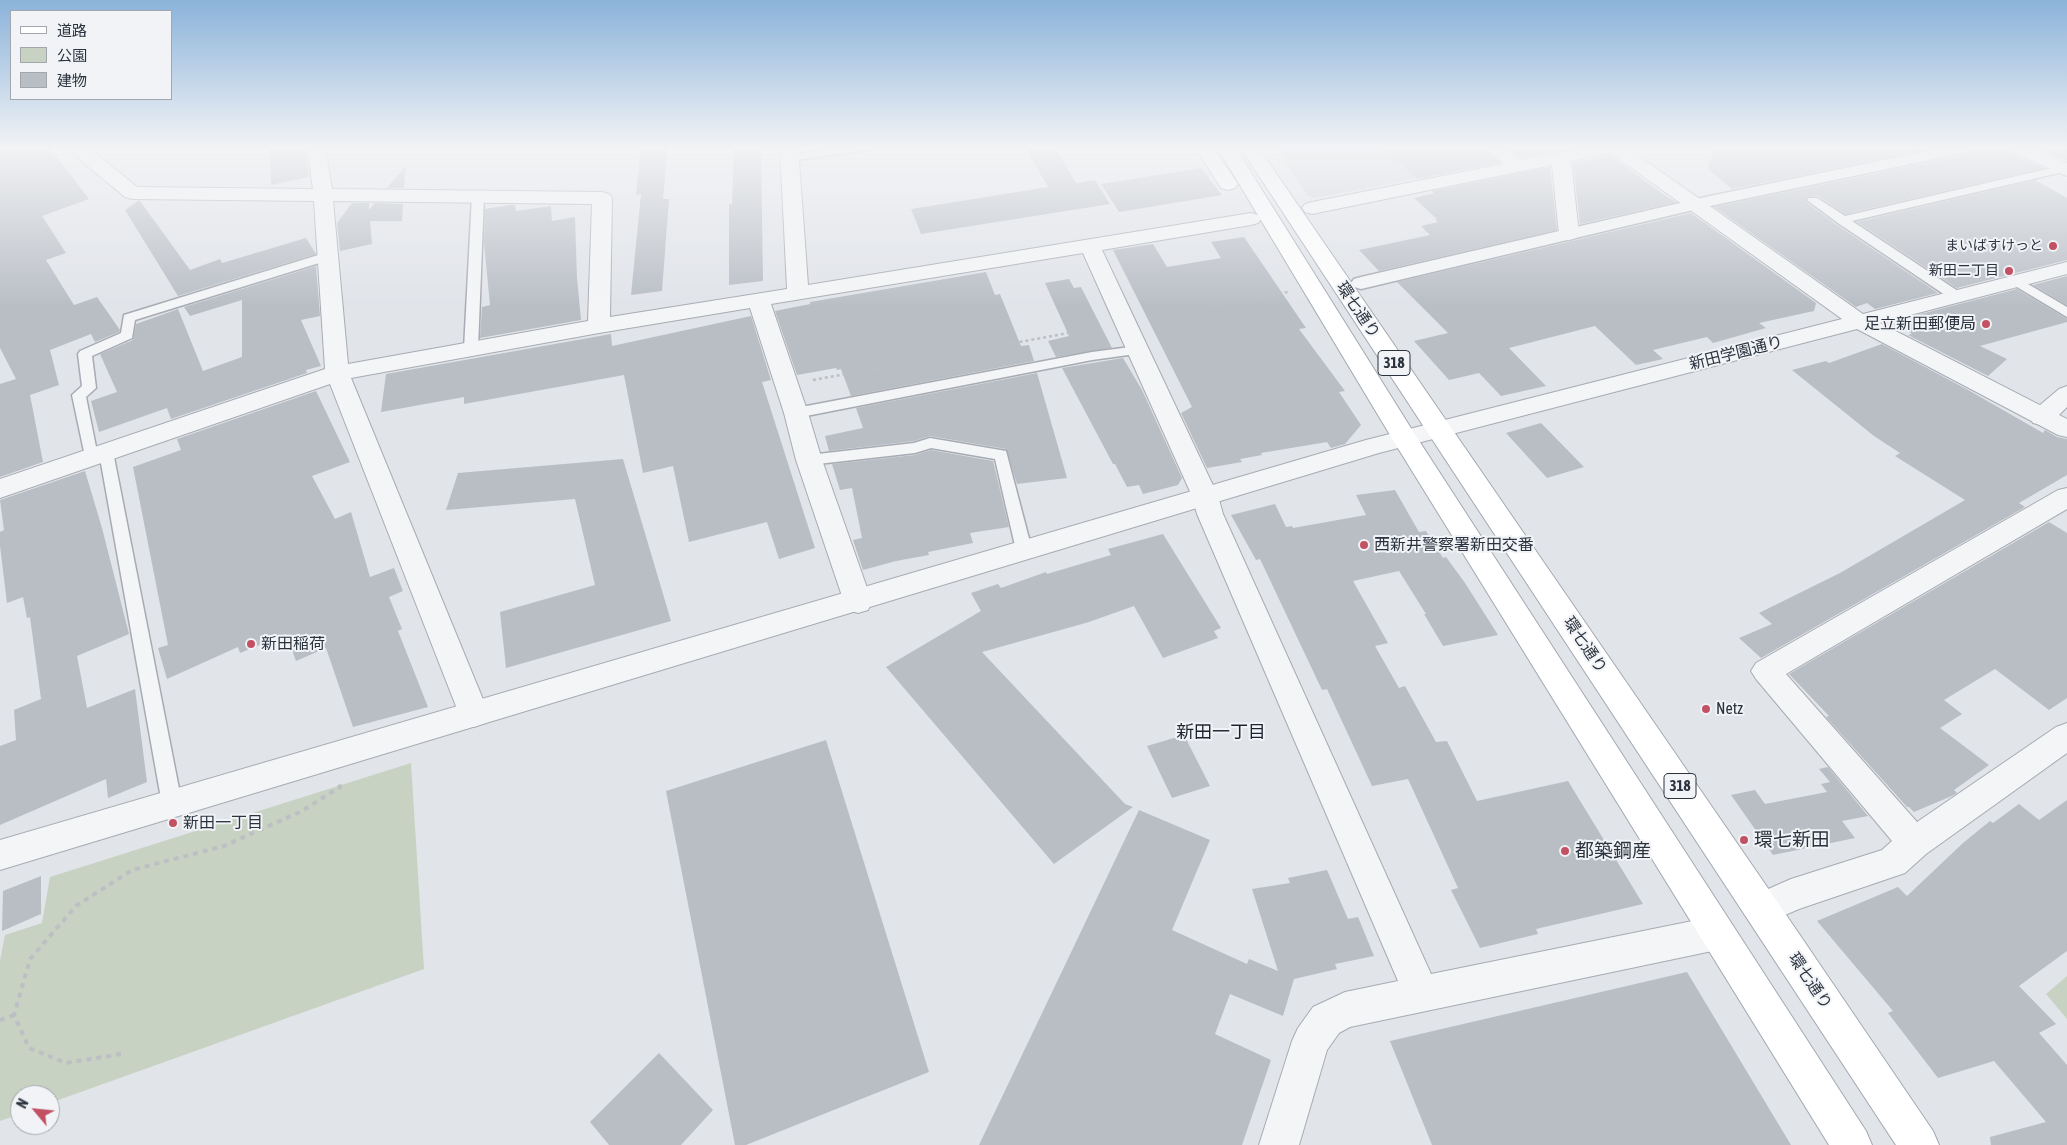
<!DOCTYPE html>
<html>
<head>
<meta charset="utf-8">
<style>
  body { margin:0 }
  #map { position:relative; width:2067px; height:1145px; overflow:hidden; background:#e1e4e9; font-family:"Asap Condensed","Noto Sans JP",sans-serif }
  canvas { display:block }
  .legend { position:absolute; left:10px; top:10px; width:162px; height:90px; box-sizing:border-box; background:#f1f3f6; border:1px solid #a2a6ad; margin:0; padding:6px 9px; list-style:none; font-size:15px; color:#2b333f }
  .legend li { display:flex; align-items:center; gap:10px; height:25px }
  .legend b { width:25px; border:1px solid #a2a6ad }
  .north { position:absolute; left:10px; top:1085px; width:50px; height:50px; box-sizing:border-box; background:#f1f3f6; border:1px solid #a2a6ad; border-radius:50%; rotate:298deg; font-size:14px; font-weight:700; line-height:20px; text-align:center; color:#2b333f }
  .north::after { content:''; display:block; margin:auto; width:18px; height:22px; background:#c35164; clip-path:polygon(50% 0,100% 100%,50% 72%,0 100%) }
</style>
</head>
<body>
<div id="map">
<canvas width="2067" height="1145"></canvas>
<ul class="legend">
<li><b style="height:6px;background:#fff"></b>道路</li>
<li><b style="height:14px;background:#c7d2c3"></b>公園</li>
<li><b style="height:14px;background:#b9bec5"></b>建物</li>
</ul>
<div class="north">N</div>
</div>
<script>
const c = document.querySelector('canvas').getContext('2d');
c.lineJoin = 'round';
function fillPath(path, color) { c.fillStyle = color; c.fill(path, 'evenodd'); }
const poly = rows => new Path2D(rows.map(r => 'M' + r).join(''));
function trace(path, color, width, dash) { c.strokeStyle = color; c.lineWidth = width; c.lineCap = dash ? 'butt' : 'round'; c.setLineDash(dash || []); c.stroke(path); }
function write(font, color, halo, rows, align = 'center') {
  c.font = font + ' "Asap Condensed","Noto Sans JP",sans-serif'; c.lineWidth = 4; c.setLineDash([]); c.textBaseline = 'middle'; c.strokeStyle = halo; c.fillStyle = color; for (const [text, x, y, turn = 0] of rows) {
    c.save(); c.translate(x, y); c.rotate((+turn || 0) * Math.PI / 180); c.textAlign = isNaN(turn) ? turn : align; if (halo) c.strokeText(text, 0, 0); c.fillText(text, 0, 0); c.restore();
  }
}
fillPath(poly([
  [1276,147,1486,147,1504,162,1315,198,1307,195]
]), '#d0d3da');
fillPath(poly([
  [411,763,424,969,50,1103,50,1095,20,1095,20,1114,0,1121,0,961,5,935,42,923,50,877],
  [2067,976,2067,1019,2046,994]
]), '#c7d2c3');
fillPath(poly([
  [0,147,49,147,89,199,42,216,66,253,46,260,74,305,97,297,120,330,119,332,95,342,91,334,50,350,59,385,30,395,43,462,0,477,0,384,16,379,0,348],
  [270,147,305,147,309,177,271,185],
  [641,147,668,147,663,199,669,199,662,291,631,295,641,194,636,195],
  [734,147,761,147,763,281,729,285,729,204,732,204],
  [1025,147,1055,147,1076,183,1095,180,1110,204,921,234,911,209,1048,187],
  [1382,147,1482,147,1499,163,1418,179],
  [1507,147,1551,147,1557,151,1521,158],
  [1714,147,1939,147,1732,189,1708,169],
  [1978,147,2006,147,2009,153,2044,168,1845,214,1818,196,1809,196,1806,199,1806,202,1837,225,1938,293,1875,309,1867,303,1856,307,1714,207,1974,153],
  [2035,147,2067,147,2067,161],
  [1611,156,1666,196,1676,202,1580,224,1573,163],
  [406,165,404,188,387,188],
  [1550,167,1557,230,1379,271,1359,250,1430,235,1421,226,1438,222,1435,219,1437,219,1414,198,1434,193,1432,191],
  [1201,168,1222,195,1119,212,1101,184],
  [2035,180,2067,198,2067,260,1957,288,1857,222],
  [138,201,140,201,190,270,220,259,222,263,306,238,316,254,178,296,125,210],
  [352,203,369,203,369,210,375,203,403,204,402,221,370,221,372,244,340,251,337,223],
  [509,205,515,205,516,211,551,206,552,221,575,217,577,278,581,320,480,338,482,307,490,305,484,243,485,209],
  [1691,213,1816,303,1814,311,1759,323,1766,328,1713,343,1707,337,1653,350,1663,359,1636,365,1595,326,1509,348,1546,386,1501,396,1479,373,1449,380,1414,341,1448,333,1397,282],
  [1244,237,1306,328,1299,329,1345,391,1339,392,1361,425,1345,444,1331,448,1327,442,1261,453,1262,455,1240,459,1242,462,1207,468,1181,413,1192,407,1113,250,1153,244,1167,267,1221,258,1211,242],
  [316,266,320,316,301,320,321,366,306,370,307,373,171,419,167,408,99,432,91,401,117,392,100,354,133,340,136,324,178,309,203,371,242,357,242,300,190,316,184,307],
  [986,272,995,295,1000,294,1021,346,1029,345,1034,361,851,396,841,369,837,370,836,368,797,375,775,311,810,304,810,302],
  [2067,276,2067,305,2033,285],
  [1069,279,1074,288,1081,287,1112,348,1056,357,1048,341,1069,336,1045,283],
  [2017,289,2067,319,2067,322,1980,346,2007,359,1988,376,1908,335,1912,334,1894,321],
  [751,316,771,380,762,382,815,548,779,559,767,522,689,542,673,466,643,473,624,375,464,404,464,397,381,412,386,374,611,334,612,346],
  [1882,344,1970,391,2043,433,2045,430,2057,437,2067,439,2067,475,2019,503,2025,507,1761,658,1739,638,1772,624,1759,613,1840,573,1965,500,1895,456,1900,453,1874,436,1792,370,1826,361,1829,363],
  [1123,358,1142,390,1182,478,1178,485,1143,494,1139,485,1127,487,1115,464,1113,464,1062,368],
  [1037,373,1067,478,1017,484,1006,449,930,436,914,441,829,451,825,436,863,428,856,408],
  [316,391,350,462,312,476,335,519,351,512,370,577,394,568,403,591,389,597,402,629,398,631,428,707,353,727,326,648,296,661,286,634,240,653,238,647,167,679,158,648,168,645,133,467,181,450,177,439],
  [1541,423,1584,467,1547,478,1506,433],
  [931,450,993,461,1009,527,970,533,973,543,928,552,929,555,896,561,863,570,853,540,862,538,852,488,840,490,832,464,915,455],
  [623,459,671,621,506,668,500,612,595,585,575,499,446,510,458,473],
  [85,471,102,528,129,634,77,656,87,708,135,689,147,782,108,798,106,779,0,825,0,746,16,740,14,710,41,699,30,617,27,618,23,597,7,603,0,546,0,532,4,530,0,500],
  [1395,490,1419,532,1426,531,1443,558,1446,557,1465,583,1498,635,1443,646,1424,614,1426,614,1399,571,1353,581,1388,643,1375,646,1399,688,1405,686,1436,742,1447,741,1477,801,1568,781,1643,904,1536,929,1538,934,1480,948,1451,890,1458,888,1408,779,1372,786,1327,689,1322,690,1260,559,1256,560,1231,515,1275,504,1286,527,1292,526,1293,528,1366,515,1356,495],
  [2049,522,2067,533,2067,698,2049,710,1995,669,1944,700,1962,714,1940,728,1989,765,1954,790,1957,793,1954,795,1914,812,1909,807,1907,807,1826,717,1829,716,1789,674],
  [1163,534,1221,628,1214,631,1218,638,1163,658,1134,606,1089,622,982,652,1125,804,1133,807,1054,864,886,667,981,611,971,593,998,584,1001,588,1046,572,1047,574,1111,555,1108,549],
  [1184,735,1210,786,1172,798,1147,746],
  [826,740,929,1072,746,1145,735,1145,666,791],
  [1828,767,1868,816,1842,821,1855,838,1773,855,1731,795,1755,790,1765,804,1827,792,1821,784,1830,782,1819,769],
  [2067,800,2067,951,2019,986,2056,1024,2039,1033,2067,1065,2067,1145,1991,1145,1990,1137,2046,1122,1994,1061,1938,1078,1888,1013,1893,1011,1817,921,1898,887,1907,896,1963,843,1990,821,1993,823,2019,804,2039,820],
  [1139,810,1210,840,1172,930,1247,964,1249,959,1278,971,1252,889,1290,883,1288,878,1327,870,1348,919,1358,917,1374,956,1335,964,1337,969,1294,979,1283,1016,1230,994,1215,1034,1271,1060,1242,1145,979,1145],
  [41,876,41,914,2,931,3,891],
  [1687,972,1791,1145,1432,1145,1390,1041],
  [659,1053,713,1110,681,1145,609,1145,590,1122]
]), '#b9bec5');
const service = poly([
  [848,147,874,147,869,150,789,161,783,158,789,155,848,147],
  [2064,165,2067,165,2067,171,1852,221,1961,293,1962,296,1956,300,1951,299,1838,223,1807,200,1809,198,1817,198,1845,216,2064,165],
  [478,193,484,196,478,349,471,353,464,349,472,196,478,193],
  [328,252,332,253,334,256,332,259,135,320,132,338,92,356,96,388,86,397,98,457,96,461,91,462,86,461,72,395,82,386,78,354,80,351,121,333,124,315,328,252],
  [2016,277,2067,307,2067,317,2012,284,2010,281,2016,277],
  [1138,346,1143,347,1145,350,1143,353,1092,360,796,418,791,416,789,413,791,410,796,408,1092,352,1138,346],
  [930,438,1006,451,1032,550,1030,554,1024,556,1018,554,1016,550,995,459,931,448,915,453,809,465,804,464,802,460,804,456,809,455,914,443,930,438],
  [106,447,111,448,113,452,182,804,179,810,172,813,165,810,162,804,99,452,101,448,106,447]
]);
const pedestrian = poly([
  [1946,147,1976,147,1974,151,1968,152,1710,206,1361,289,1354,287,1351,283,1354,279,1361,277,1710,196,1946,147]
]);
const minor = poly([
  [70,147,88,147,137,187,313,189,307,147,325,147,332,189,602,192,609,194,612,198,610,317,787,289,780,147,798,147,808,285,1251,213,1258,215,1261,219,1258,223,1251,225,1102,250,1218,496,1223,514,1431,974,1717,916,1729,921,1735,933,1729,945,1717,950,1350,1027,1339,1033,1327,1050,1299,1145,1259,1145,1292,1041,1298,1028,1313,1007,1345,992,1398,981,1197,514,1192,496,1083,253,771,304,808,413,822,460,872,602,868,610,858,613,848,610,844,602,796,460,784,413,750,308,599,333,351,378,489,714,485,723,474,727,463,723,459,714,330,384,0,498,0,479,325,369,314,201,132,199,125,197,73,154,70,147],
  [333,201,592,204,588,321,348,364,333,201],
  [1484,147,1504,147,1521,160,1589,147,1623,147,1621,151,1571,161,1579,234,1576,238,1569,240,1562,238,1559,234,1552,165,1312,214,1305,212,1302,208,1305,204,1312,202,1503,164,1484,147],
  [2008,147,2031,147,2067,163,2067,176,2010,151,2008,147],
  [2067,386,2067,407,2051,423,2042,425,2033,423,2030,417,2033,411,2059,389,2067,386],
  [2067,488,2067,509,1786,674,1917,822,2056,727,2067,723,2067,753,1926,854,1905,873,1799,909,1762,925,1750,921,1745,909,1750,897,1791,879,1882,850,1892,841,1756,679,1751,671,1756,663,2058,490,2067,488]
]);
const tertiary = poly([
  [1606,147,1626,147,1863,314,2067,262,2067,274,1880,323,2067,419,2067,437,2058,435,1857,329,1379,453,0,870,0,840,1366,440,1842,319,1608,151,1606,147]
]);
const primary = poly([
  [1195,147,1213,147,1238,184,1235,188,1228,190,1221,188,1195,147],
  [1217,147,1235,147,1414,433,1866,1131,1872,1145,1829,1145,1396,445,1217,147],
  [1240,147,1258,147,1774,897,1933,1131,1939,1145,1896,1145,1240,147]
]);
trace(service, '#a7abb3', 3);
trace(pedestrian, '#a7abb3', 3);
trace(minor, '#a7abb3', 2);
trace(tertiary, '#a7abb3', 2);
trace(primary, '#a2a9b3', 2);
trace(poly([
  [1149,318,1288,292],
  [813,380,1101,327]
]), '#bcbfc3', 2.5, [3, 3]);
trace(poly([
  [0,1020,14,1015],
  [121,1054,66,1063,29,1048,14,1015,30,959,76,906,132,870,224,846,302,811,340,787,340,782]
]), '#bcbfc3', 4, [5, 5]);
fillPath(service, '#f4f5f7');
fillPath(pedestrian, '#f4f5f7');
fillPath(minor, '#f4f5f7');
fillPath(tertiary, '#f4f5f7');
fillPath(primary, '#fff');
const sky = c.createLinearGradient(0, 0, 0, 307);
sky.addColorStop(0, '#8bb3da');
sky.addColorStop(0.48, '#f2f3f5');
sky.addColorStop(1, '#f2f3f500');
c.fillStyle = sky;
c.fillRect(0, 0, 2067, 307);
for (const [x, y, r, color] of [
  [2053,246,5,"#c35164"],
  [2009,271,5,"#c35164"],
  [1986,324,5,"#c35164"],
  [1364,545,5,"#c35164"],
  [251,644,5,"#c35164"],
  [1706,709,5,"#c35164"],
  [173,823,5,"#c35164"],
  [1744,840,5,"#c35164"],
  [1565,851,5,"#c35164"]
]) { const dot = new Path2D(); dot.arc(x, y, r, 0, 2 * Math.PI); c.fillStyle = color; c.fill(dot); trace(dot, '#f1f3f6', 2); }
write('14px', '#2b333f', '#f1f3f6', [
  ["まいばすけっと",2043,246],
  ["新田二丁目",1999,271]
], 'right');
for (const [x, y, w] of [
  [1394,363,32],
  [1680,786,32]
]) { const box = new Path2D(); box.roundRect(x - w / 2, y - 12.5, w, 25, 4); c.fillStyle = '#f1f3f6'; c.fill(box); trace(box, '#2b333f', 1); }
write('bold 15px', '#2b333f', null, [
  ["318",1394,363],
  ["318",1680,786]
]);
write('16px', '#2b333f', '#f1f3f6', [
  ["環七通り",1358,310,56],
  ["新田学園通り",1736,353,-14],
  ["環七通り",1585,645,56],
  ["環七通り",1810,981,56]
]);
write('16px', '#2b333f', '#f1f3f6', [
  ["足立新田郵便局",1976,324,"right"],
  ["西新井警察署新田交番",1374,545],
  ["新田稲荷",261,644],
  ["Netz",1716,709],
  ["新田一丁目",183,823]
], 'left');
write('18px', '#1d2430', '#f1f3f6', [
  ["新田一丁目",1221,732]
]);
write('19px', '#2b333f', '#f1f3f6', [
  ["環七新田",1754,840],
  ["都築鋼産",1575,851]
], 'left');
</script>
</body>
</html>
